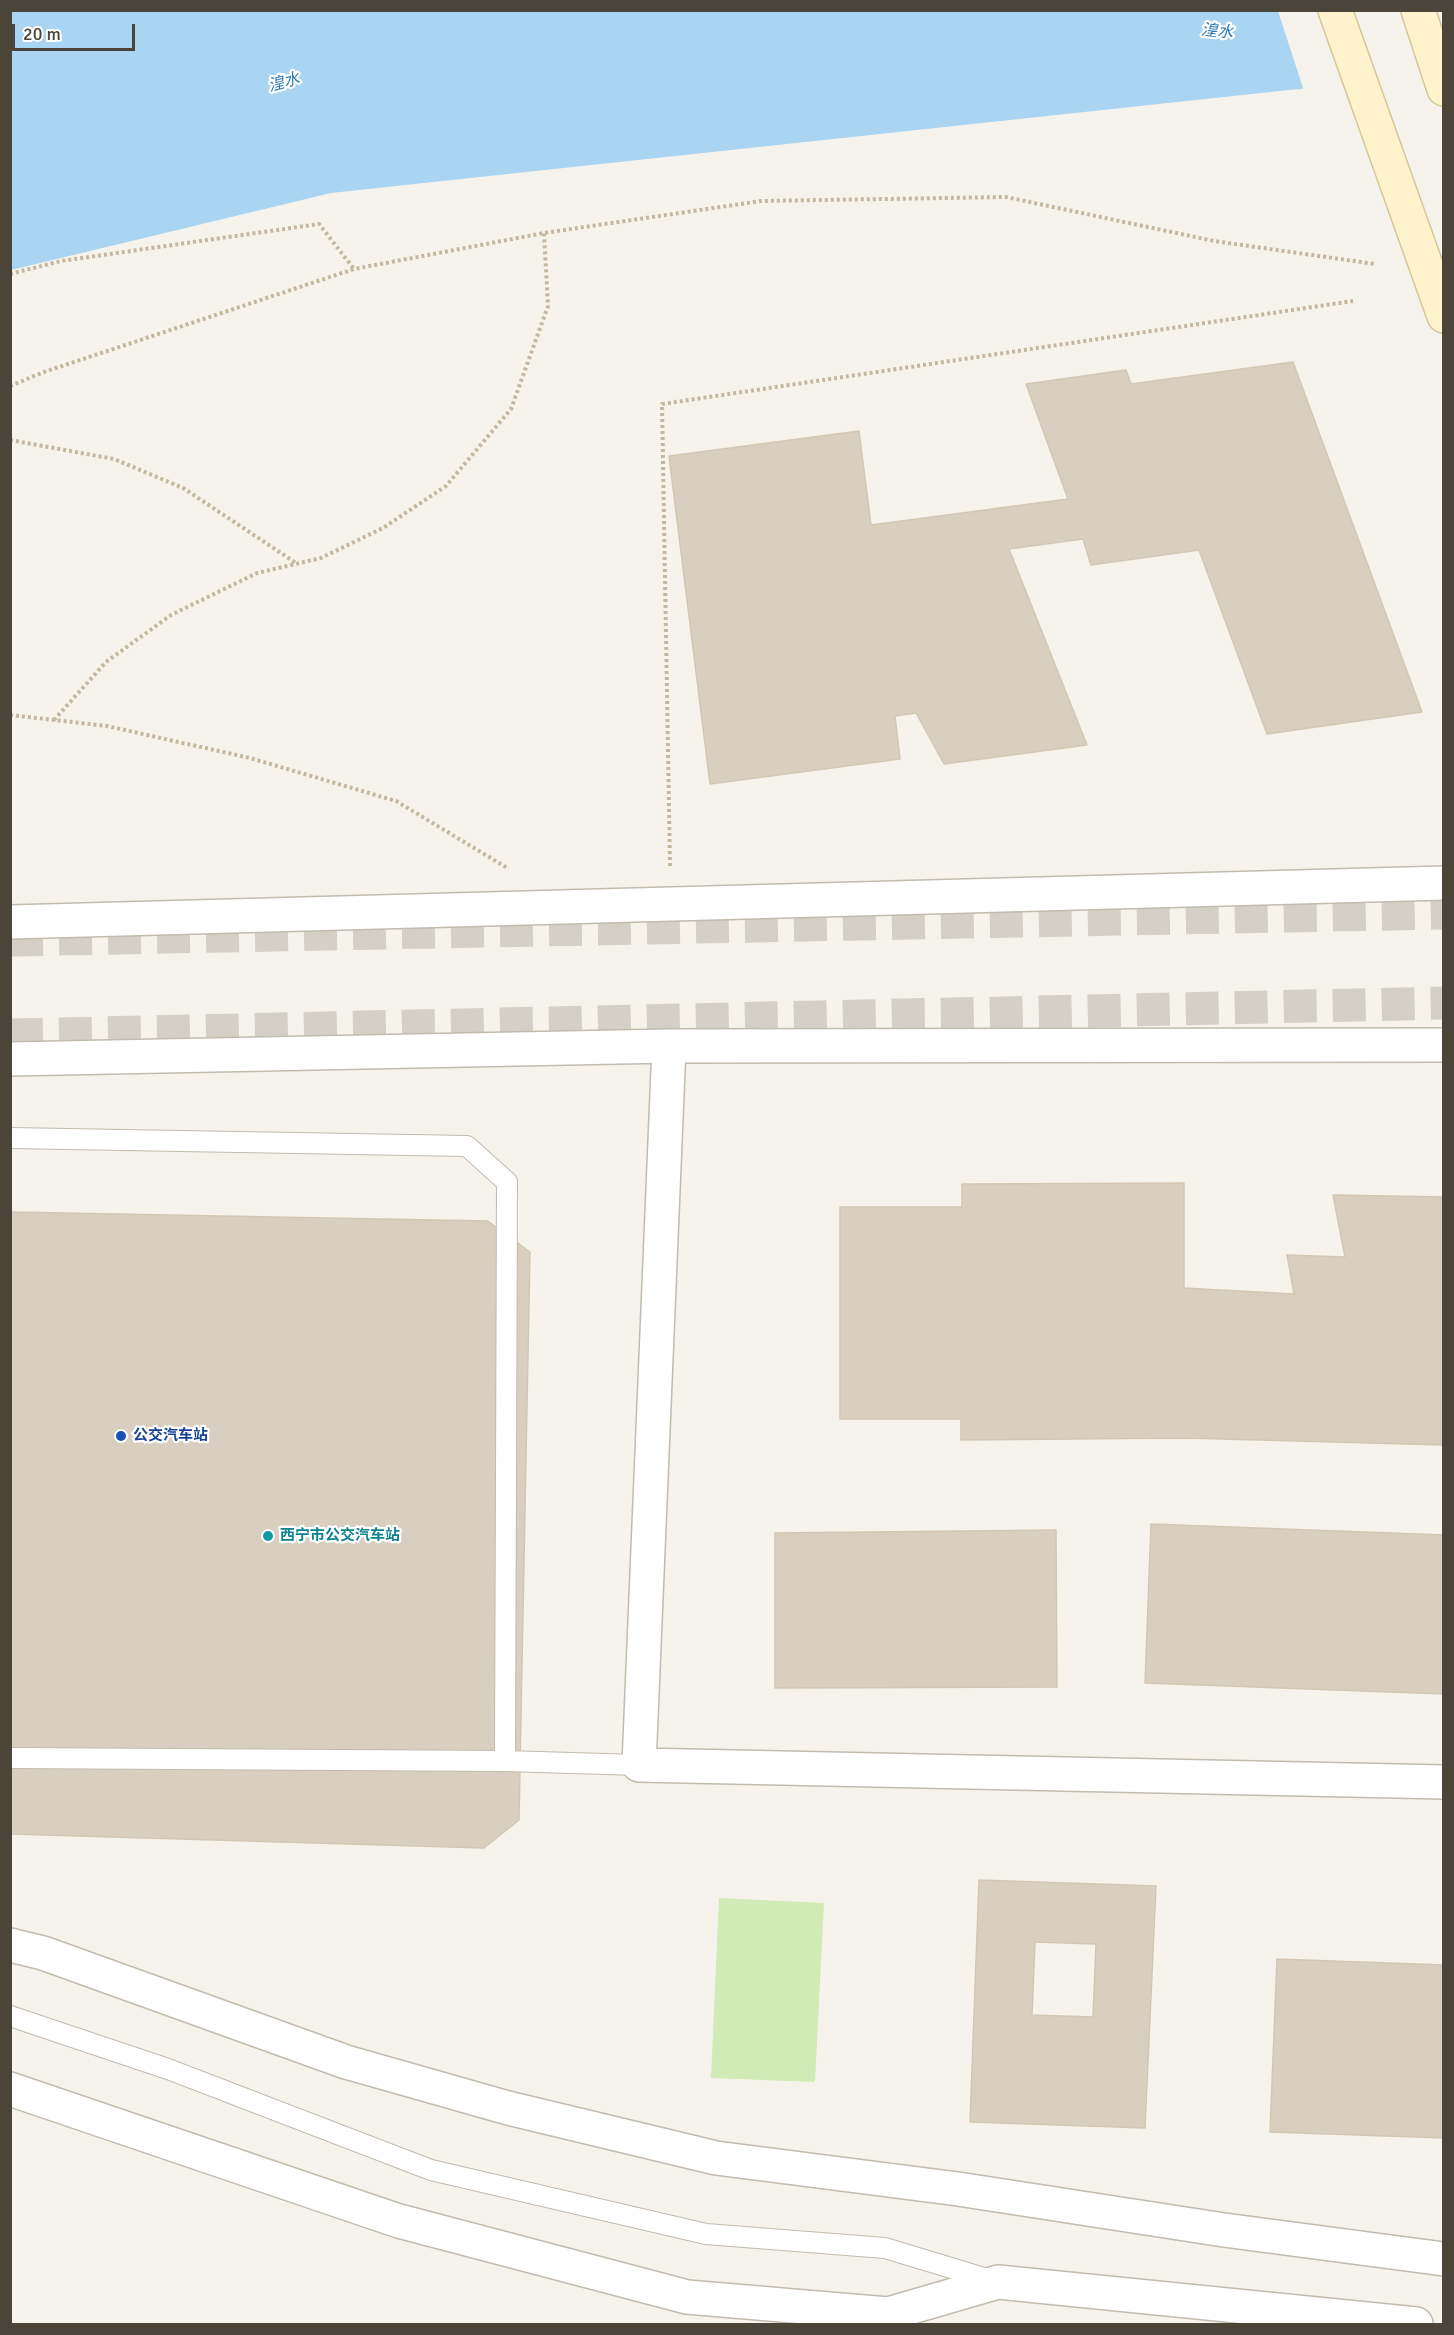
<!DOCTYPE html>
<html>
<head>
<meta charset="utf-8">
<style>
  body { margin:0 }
  #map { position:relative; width:1454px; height:2335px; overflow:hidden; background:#f6f3ec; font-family:Signika,sans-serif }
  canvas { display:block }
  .frame { position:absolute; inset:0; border:12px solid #4b4439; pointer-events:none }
  .scale { position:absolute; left:12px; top:24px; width:123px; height:27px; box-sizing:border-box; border:3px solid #4b4439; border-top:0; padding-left:8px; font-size:18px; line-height:21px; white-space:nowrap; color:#4b4439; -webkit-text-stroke:4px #fff; paint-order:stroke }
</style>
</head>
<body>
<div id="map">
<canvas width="1454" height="2335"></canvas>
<div class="frame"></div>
<div class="scale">20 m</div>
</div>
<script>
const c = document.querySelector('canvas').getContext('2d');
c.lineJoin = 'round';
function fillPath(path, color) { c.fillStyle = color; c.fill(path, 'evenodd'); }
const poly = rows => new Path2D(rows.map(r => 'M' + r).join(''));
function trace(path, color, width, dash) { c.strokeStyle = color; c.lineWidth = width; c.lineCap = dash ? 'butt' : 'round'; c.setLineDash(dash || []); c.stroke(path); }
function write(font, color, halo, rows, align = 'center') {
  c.font = font + ' Signika,"Noto Sans SC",sans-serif'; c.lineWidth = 4.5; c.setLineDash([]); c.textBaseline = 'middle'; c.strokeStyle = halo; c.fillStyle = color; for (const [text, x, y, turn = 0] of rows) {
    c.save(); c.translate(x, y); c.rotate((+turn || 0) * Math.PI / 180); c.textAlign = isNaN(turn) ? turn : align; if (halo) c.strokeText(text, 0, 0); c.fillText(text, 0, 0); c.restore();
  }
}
fillPath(poly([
  [719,1898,824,1903,815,2082,711,2078]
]), '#d2eab5');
fillPath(poly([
  [1443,10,1444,76,1289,90,331,193,11,270,10,11]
]), '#a9d4f2');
fillPath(poly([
  [1278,11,1443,11,1444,79,1304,91]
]), '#f6f3ec');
const building = poly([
  [1293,362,1422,712,1267,734,1199,550,1091,565,1083,539,1009,549,1087,745,944,764,916,713,895,716,900,759,710,784,669,456,859,431,871,525,1068,499,1026,384,1126,370,1131,384,1293,362],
  [1184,1183,1184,1288,1294,1294,1287,1255,1345,1257,1333,1195,1444,1197,1444,1445,1184,1438,961,1440,961,1419,840,1419,840,1207,962,1207,962,1184,1184,1183],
  [10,1212,488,1221,530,1252,519,1820,484,1848,10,1834,10,1212],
  [1151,1524,1444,1535,1444,1694,1145,1683,1151,1524],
  [1056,1530,1057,1687,775,1688,775,1533,1056,1530],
  [979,1880,1156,1886,1145,2128,970,2122,979,1880],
  [1035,1942,1096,1944,1093,2017,1032,2015,1035,1942],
  [1277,1959,1444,1965,1444,2138,1270,2132,1277,1959]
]);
fillPath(building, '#d8cfc1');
trace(building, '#d3c7b4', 1.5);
trace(poly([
  [10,940,1444,913],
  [10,1035,1444,1003]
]), '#d4d0c8', 33, [33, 16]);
const service = poly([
  [10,1138,467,1146,507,1182,505,1761],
  [10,1758,505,1761,639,1765],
  [10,2016,168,2069,431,2170,706,2234,885,2248,994,2281]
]);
const tertiary = poly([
  [10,922,1444,883],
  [669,1046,639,1765,1444,1782],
  [10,1059,669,1046,1444,1045],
  [10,1945,43,1953,346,2062,508,2108,716,2158,958,2189,1224,2230,1444,2259],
  [10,2089,399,2221,687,2297,888,2314,998,2282,1416,2324]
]);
const secondary = poly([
  [1335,10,1444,316],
  [1418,10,1444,89]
]);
trace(service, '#c2bbae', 22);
trace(tertiary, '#c2bbae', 36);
trace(secondary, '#d6c79b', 36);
trace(poly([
  [10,274,61,261,319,224,354,269],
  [10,386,44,372,354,269,544,233,761,201,1006,197,1214,241,1375,264],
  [10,440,114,459,183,488,296,563],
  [10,715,107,726,250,758,396,801,509,869],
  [54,720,106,662,171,615,257,573,321,558,383,528,446,486,511,409,548,306,544,233],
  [670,866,662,404,1353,301]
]), '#c4b79f', 4, [3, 3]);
trace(service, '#fff', 20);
trace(tertiary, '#fff', 33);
trace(secondary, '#fff3cd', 33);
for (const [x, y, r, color] of [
  [121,1436,6,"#1a4fb4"],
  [268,1536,6,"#0f9aa8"]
]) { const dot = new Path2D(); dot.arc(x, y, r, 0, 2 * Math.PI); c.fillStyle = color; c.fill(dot); trace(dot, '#fff', 2); }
write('bold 15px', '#164399', '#fff', [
  ["公交汽车站",133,1436]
], 'left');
write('bold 15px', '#0d838f', '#fff', [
  ["西宁市公交汽车站",280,1536]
], 'left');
write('italic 16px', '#2e7ab2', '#fff', [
  ["湟水",1217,32,5],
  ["湟水",284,83,-15]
]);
</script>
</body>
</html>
